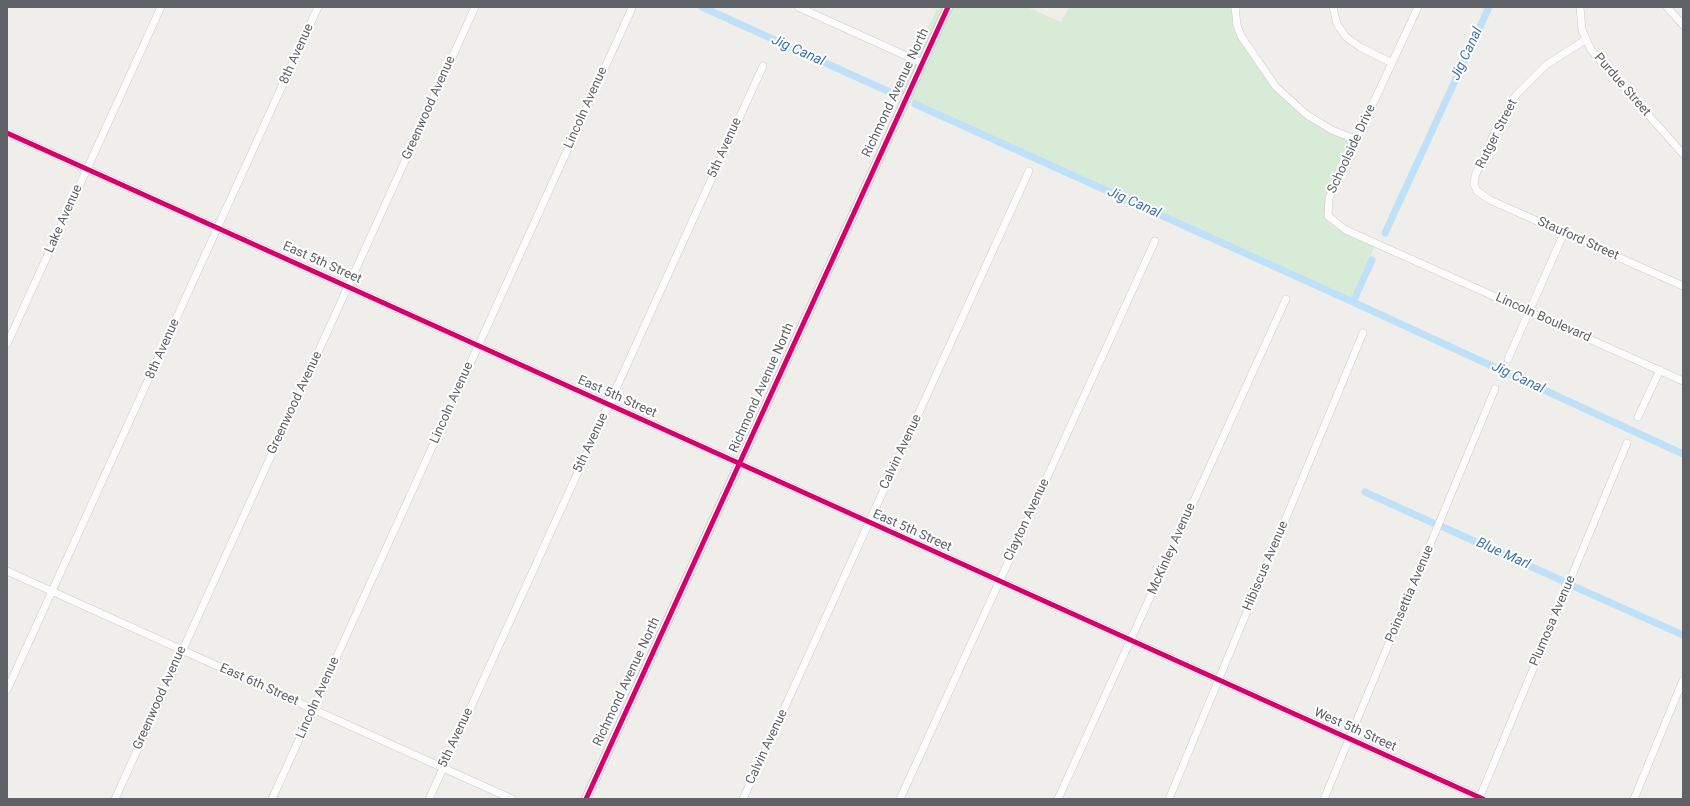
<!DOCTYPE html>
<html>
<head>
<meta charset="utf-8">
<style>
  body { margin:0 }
  #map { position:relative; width:1690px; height:806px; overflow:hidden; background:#efeeea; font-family:Roboto,sans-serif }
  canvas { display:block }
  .frame { position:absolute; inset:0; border:8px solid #5f6368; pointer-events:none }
</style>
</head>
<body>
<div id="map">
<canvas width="1690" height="806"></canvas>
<div class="frame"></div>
</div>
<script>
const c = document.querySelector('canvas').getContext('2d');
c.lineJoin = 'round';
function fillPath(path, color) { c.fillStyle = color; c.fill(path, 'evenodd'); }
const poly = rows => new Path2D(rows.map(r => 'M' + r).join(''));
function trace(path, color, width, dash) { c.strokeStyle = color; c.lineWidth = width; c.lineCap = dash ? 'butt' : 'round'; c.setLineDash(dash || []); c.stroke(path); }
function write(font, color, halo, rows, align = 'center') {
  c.font = font + ' Roboto,sans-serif'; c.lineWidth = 4; c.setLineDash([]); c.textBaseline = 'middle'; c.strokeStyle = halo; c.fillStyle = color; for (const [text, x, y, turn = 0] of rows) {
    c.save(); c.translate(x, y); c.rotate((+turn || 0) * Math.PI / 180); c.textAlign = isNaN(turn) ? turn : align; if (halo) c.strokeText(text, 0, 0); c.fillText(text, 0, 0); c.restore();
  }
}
fillPath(poly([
  [938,7,944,7,903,96,896,93],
  [951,7,1027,7,1061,22,1069,7,1232,7,1234,30,1262,74,1279,94,1313,123,1352,142,1324,211,1328,222,1335,228,1375,246,1349,303,909,99]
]), '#d8ebd6');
trace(poly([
  [702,7,894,94],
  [915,104,1353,302,1372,260],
  [1385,233,1489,7],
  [1353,302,1683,454],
  [1365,492,1433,523],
  [1443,527,1563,581],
  [1573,586,1683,635]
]), '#bfe0f9', 7);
const minor = poly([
  [798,7,922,63],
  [1235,7,1237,25,1241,36,1276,87,1307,115,1332,130,1357,140],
  [1333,7,1337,24,1346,37,1360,47,1392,63],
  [1418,7,1329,198,1328,216,1346,230,1683,381],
  [1580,7,1582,30,1591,50,1683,154],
  [1667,7,1683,25],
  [1585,40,1546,65,1516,95,1496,130,1475,176,1474,184,1477,191,1490,200,1683,286],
  [7,133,1483,799],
  [7,344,161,7],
  [1508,359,1564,233],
  [1638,417,1660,370],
  [7,571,512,799],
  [7,690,318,7],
  [115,799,475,7],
  [272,799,632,8],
  [429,799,763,66],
  [743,799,1029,171],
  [900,799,1155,241],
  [1058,799,1286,299],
  [1169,799,1363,333],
  [1324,799,1495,389],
  [1479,799,1627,443],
  [1634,799,1683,680]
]);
const tertiary = poly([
  [586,799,948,7]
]);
trace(minor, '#cbcccc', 8);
trace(tertiary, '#cbcccc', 10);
trace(minor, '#fdfcfc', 7);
trace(tertiary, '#fdfcfc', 8);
trace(poly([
  [7,133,1483,799],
  [586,799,948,7]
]), '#d6006c', 5);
write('13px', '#5f6368', '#fff', [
  ["8th Avenue",297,54,-66],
  ["Purdue Street",1622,85,49],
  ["Richmond Avenue North",896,93,-65],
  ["Greenwood Avenue",429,108,-66],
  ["Lincoln Avenue",586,108,-66],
  ["Rutger Street",1497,134,-63],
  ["5th Avenue",725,148,-66],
  ["Schoolside Drive",1352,149,-65],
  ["Lake Avenue",64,219,-66],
  ["Stauford Street",1578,239,24],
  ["East 5th Street",322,263,24],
  ["Lincoln Boulevard",1543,318,24],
  ["8th Avenue",163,349,-66],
  ["Richmond Avenue North",762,388,-66],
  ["East 5th Street",617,397,24],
  ["Greenwood Avenue",295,403,-65],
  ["Lincoln Avenue",452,403,-66],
  ["5th Avenue",591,443,-65],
  ["Calvin Avenue",901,452,-65],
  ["Clayton Avenue",1027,520,-65],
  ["East 5th Street",912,531,24],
  ["McKinley Avenue",1172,549,-66],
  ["Hibiscus Avenue",1266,566,-67],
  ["Poinsettia Avenue",1410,594,-67],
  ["Plumosa Avenue",1553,621,-67],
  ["Richmond Avenue North",627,682,-65],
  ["East 6th Street",259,685,24],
  ["Greenwood Avenue",160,698,-66],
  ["Lincoln Avenue",318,698,-66],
  ["West 5th Street",1355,730,24],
  ["5th Avenue",456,738,-65],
  ["Calvin Avenue",767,747,-65]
]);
write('italic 14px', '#4174aa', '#fff', [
  ["Jig Canal",798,51,24],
  ["Jig Canal",1467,54,-65],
  ["Jig Canal",1134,203,24],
  ["Jig Canal",1518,378,25],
  ["Blue Marl",1503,554,24]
]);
</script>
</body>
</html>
